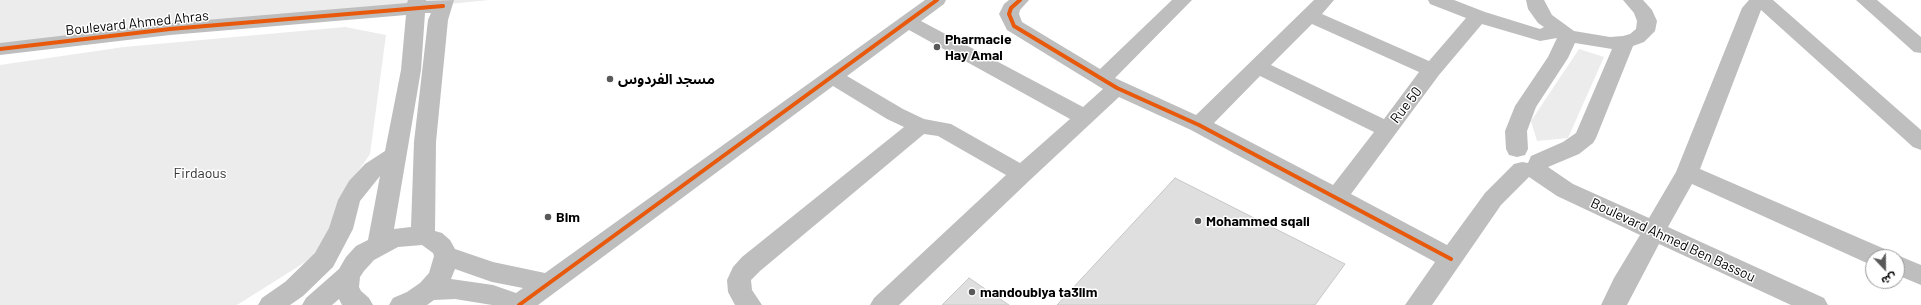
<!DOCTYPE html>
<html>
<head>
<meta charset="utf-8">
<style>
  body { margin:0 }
  #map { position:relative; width:1921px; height:305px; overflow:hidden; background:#fff; font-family:Barlow,"Noto Sans Arabic",sans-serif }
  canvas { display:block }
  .north { position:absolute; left:1865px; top:249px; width:40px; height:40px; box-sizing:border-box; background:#fff; border:1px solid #999; border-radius:50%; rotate:158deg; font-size:11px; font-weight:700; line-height:16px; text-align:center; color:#000 }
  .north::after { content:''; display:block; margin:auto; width:14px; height:18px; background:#595959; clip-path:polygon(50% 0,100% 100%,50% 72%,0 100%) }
</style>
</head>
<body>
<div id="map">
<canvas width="1921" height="305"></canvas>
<div class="north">ش</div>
</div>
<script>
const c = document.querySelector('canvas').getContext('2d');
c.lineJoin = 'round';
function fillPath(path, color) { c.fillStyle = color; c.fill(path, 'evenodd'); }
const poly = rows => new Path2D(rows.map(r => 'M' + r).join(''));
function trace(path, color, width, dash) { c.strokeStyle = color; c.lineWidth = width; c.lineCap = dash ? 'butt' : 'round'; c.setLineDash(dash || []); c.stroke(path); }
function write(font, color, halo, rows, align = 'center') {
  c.font = font + ' Barlow,"Noto Sans Arabic",sans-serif'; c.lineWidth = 3; c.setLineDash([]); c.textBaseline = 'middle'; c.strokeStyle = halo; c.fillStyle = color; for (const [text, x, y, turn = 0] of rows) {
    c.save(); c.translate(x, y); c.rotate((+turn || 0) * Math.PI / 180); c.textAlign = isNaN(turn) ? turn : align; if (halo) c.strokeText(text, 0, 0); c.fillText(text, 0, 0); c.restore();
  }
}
fillPath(poly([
  [0,0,489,0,0,49],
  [345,27,386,35,370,154,347,187,326,249,237,305,0,305,0,65,124,47],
  [1579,49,1604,57,1568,138,1537,141,1531,121]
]), '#ececec');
const building = poly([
  [1175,178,1345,264,1315,305,1057,305,1175,178],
  [969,278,1009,305,942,305,969,278]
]);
fillPath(building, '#dfdfdf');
trace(building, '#c7c7c7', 1);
fillPath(poly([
  [408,0,426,0,426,1,454,0,448,20,436,142,435,231,442,233,450,240,455,249,493,262,545,273,925,0,946,0,944,4,921,21,1083,107,1103,89,1007,30,999,14,1004,4,1009,0,1029,0,1020,10,1019,14,1022,22,1100,69,1172,0,1192,0,1115,78,1196,115,1314,0,1334,0,1322,14,1429,61,1466,18,1430,4,1428,0,1454,0,1485,12,1540,29,1544,27,1538,23,1528,9,1526,0,1544,0,1552,15,1574,31,1610,37,1623,36,1630,34,1636,29,1637,21,1634,13,1623,0,1643,0,1652,10,1657,21,1655,31,1644,42,1633,46,1596,138,1593,143,1579,154,1548,167,1573,184,1649,218,1676,172,1742,8,1749,0,1773,0,1921,130,1921,150,1913,147,1761,10,1700,169,1887,250,1890,257,1873,257,1873,265,1869,264,1692,184,1668,227,1824,298,1828,305,1791,305,1659,244,1627,305,1601,305,1614,278,1640,235,1557,196,1529,177,1501,205,1432,305,1405,305,1435,262,1191,130,1119,97,1030,180,899,305,870,305,874,298,1006,175,938,136,924,134,760,271,751,280,752,290,762,305,735,305,728,292,727,280,733,267,742,257,904,127,887,119,833,86,538,305,492,305,455,299,434,300,427,305,389,305,393,298,407,292,420,283,429,273,434,256,433,253,422,245,398,247,374,260,364,271,360,277,359,287,361,291,369,298,373,305,342,305,339,299,332,305,302,305,306,298,339,269,346,257,356,246,368,240,380,176,360,201,353,229,333,267,303,296,290,305,258,305,262,298,285,282,315,253,329,228,338,200,349,181,365,164,385,151,401,70,406,15,170,35,0,55,0,43,170,23,407,3,408,0],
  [425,13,431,13,428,20,414,142,411,227,394,229,421,70,425,13],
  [1312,24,1419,72,1384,119,1271,65,1312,24],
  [1482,24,1540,41,1557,38,1548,57,1515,106,1505,131,1506,149,1509,155,1517,157,1525,155,1528,149,1527,131,1536,107,1568,58,1575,43,1612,49,1576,133,1563,142,1531,156,1528,163,1522,162,1514,164,1485,193,1447,245,1351,194,1439,75,1482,24],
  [909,30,1070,119,1020,163,951,124,924,119,903,109,847,76,909,30],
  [1260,76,1374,132,1333,185,1214,123,1260,76],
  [455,269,492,282,523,288,516,293,493,285,451,279,455,269],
  [1856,0,1877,0,1921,37,1921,53,1914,52,1856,0],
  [1897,255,1921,265,1921,285,1897,275,1897,257,1892,257,1897,255]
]), '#bebebe');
trace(poly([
  [1020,0,1011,8,1009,14,1014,26,1117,88,1199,125,1451,259],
  [0,49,170,29,443,6],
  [519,305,937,0]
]), '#e8590c', 4);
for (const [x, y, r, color] of [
  [937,47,4,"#595959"],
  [610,79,4,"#595959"],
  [548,217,4,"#595959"],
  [1198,221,4,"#595959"],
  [972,292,4,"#595959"]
]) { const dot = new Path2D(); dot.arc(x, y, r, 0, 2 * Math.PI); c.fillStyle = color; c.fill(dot); trace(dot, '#fff', 1.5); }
write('14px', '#000', '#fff', [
  ["Boulevard Ahmed Ahras",137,23,-6],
  ["Rue 50",1406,105,-52],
  ["Boulevard Ahmed Ben Bassou",1673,240,25]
]);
write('bold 14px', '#000', '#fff', [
  ["Pharmacie",945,39],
  ["Hay Amal",945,55],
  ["مسجد الفردوس",618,79],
  ["Bim",556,217],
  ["Mohammed sqali",1206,221],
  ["mandoubiya ta3lim",980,292]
], 'left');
write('14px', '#333', '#fff', [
  ["Firdaous",200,173]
]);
</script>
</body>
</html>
